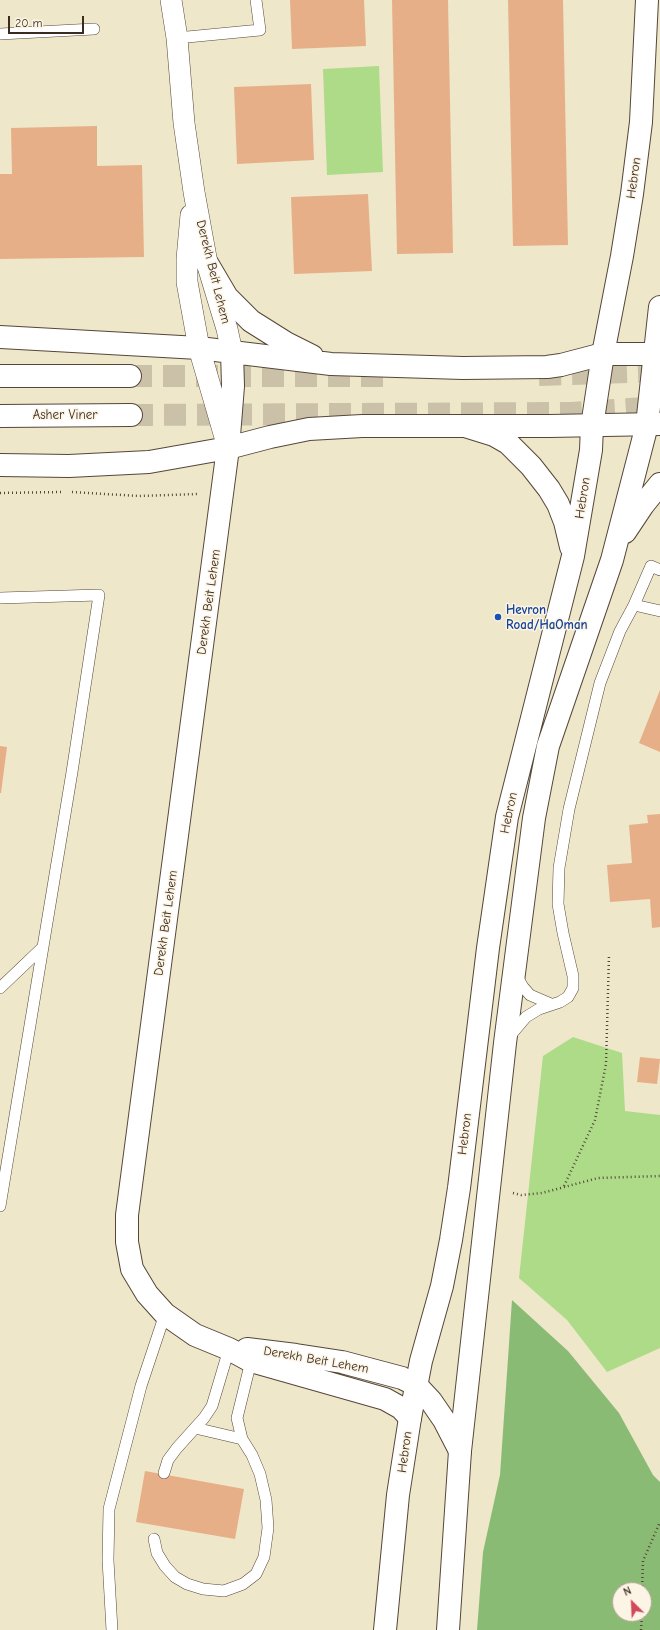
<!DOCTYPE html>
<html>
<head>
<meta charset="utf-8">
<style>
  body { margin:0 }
  #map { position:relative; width:660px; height:1630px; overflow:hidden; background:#eee7ca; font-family:"Comic Neue",sans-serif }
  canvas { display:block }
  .north { position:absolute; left:612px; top:1582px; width:40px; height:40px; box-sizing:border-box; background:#fcf5e5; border:1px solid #afa495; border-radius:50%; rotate:336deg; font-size:11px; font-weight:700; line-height:16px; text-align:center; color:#3b2a1e }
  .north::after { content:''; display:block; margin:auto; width:14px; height:18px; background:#d1495b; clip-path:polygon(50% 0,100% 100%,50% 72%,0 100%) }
  .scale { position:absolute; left:8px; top:16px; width:76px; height:18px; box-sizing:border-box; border:2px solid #3b2a1e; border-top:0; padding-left:5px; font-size:12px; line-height:14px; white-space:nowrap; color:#3b2a1e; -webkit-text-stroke:3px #fcf5e5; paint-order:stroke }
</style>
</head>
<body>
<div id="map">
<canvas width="660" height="1630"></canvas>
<div class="north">N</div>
<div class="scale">20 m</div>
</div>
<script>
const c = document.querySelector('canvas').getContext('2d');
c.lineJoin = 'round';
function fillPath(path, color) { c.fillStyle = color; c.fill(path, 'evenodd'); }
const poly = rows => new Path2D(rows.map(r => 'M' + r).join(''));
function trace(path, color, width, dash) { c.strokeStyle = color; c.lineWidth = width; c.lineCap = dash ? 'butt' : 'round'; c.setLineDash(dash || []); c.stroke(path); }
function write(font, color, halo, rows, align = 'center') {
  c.font = font + ' "Comic Neue",sans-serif'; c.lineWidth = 3; c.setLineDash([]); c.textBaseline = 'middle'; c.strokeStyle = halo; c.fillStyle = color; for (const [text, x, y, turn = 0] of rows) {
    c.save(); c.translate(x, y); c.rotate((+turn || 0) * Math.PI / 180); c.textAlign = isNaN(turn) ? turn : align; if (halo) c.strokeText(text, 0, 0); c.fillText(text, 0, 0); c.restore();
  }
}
fillPath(poly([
  [379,66,383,172,327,175,323,69],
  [573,1037,622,1053,625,1111,660,1115,660,1348,607,1372,567,1320,519,1278,543,1056]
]), '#addb88');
fillPath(poly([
  [512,1300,568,1351,619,1413,653,1475,660,1482,660,1630,477,1630,483,1552,500,1475],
  [620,1590,644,1590,644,1614,620,1614]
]), '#8abb74');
fillPath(poly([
  [290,0,364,0,366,46,292,49],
  [392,0,448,0,453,253,397,254],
  [508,0,563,0,568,245,513,246],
  [311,84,314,160,237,164,234,87],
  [97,126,97,166,142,165,144,257,0,259,0,174,12,174,11,128],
  [368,194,372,271,294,274,291,197],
  [660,690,660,752,639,743],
  [0,746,7,747,1,793,0,793],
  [660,814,660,927,652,928,650,899,610,902,607,865,632,863,629,825,648,823,647,815],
  [640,1057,660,1059,657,1084,637,1082],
  [145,1471,244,1489,235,1539,136,1522]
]), '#e7af87');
trace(poly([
  [539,375,660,371],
  [130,376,383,376],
  [131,415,572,413,660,407]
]), '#cac1a8', 22, [22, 11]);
const lane = poly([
  [0,34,94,29],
  [177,38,260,30,256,0],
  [0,598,99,595,72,772,0,1206],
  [634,605,660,611],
  [516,975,523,987,530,995,551,1004],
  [0,988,43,947],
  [510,1036,526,1017,539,1009,560,1002,568,997,573,988,573,976,563,933,558,904,559,868,569,809,600,683,620,631,634,605,651,566,660,570],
  [195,1428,242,1439],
  [164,1473,168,1460,177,1448,204,1418,212,1406,229,1349],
  [154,1539,157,1553,165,1566,175,1577,187,1584,203,1589,224,1591,243,1584,256,1574,264,1557,268,1528,266,1500,260,1474,252,1455,242,1439,237,1418,252,1357],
  [112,1630,108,1560,109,1509,141,1386,165,1314]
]);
const street = poly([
  [171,0,177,38,184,123,194,192,207,263,227,329,232,352],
  [191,215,187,259,187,282,199,348,227,444]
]);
const secondary = poly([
  [207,263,227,297,251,321,286,343,312,356],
  [0,337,199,348,331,364,463,368,547,367,561,365,603,354,660,354],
  [232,352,233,386,228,448,127,1215,127,1242,132,1269,147,1294,165,1314,195,1335,229,1349,251,1361,385,1399,401,1408,410,1418],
  [0,376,130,376],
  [0,416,131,415],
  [0,465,69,466,149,462,228,448,270,437,309,429,362,426,549,426,660,424],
  [247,1349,296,1355,342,1362,402,1378,416,1385,431,1401,444,1420,460,1451]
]);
const highway = poly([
  [465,426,494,435,508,443,531,466,549,489,558,504,565,522,571,547],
  [625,532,643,505,660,484],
  [385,1630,398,1495,410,1418,421,1361,442,1286,451,1240,459,1188,488,948,507,817,573,556,591,450,592,426,603,354,622,256,632,194,641,122,647,0],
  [448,1630,460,1451,505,1043,534,818,548,746,612,560,647,425,660,307]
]);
trace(lane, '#564638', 12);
trace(street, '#564638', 22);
trace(secondary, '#564638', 24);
trace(highway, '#564638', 24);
trace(poly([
  [72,492,139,496,199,494],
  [0,493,61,492],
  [564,1186,595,1120,606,1064,609,955],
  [513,1193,521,1195,542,1193,598,1178,660,1176],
  [642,1590,643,1561,660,1522],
  [641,1630,642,1614]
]), '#564638', 2.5, [1, 3]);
trace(lane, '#fff', 11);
trace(street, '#fff', 21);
trace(secondary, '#fff', 22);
trace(highway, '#fff', 22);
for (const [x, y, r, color] of [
  [498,617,4,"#1a4fb4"]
]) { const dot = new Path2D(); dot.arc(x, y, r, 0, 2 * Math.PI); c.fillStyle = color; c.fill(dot); trace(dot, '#fcf5e5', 1.5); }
write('13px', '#3b2a1e', '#fcf5e5', [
  ["Hebron",634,178,-82],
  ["Derekh Beit Lehem",213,272,76],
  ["Asher Viner",65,415],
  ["Hebron",583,498,-81],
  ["Derekh Beit Lehem",209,602,-82],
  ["Hebron",509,813,-78],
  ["Derekh Beit Lehem",166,923,-82],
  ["Hebron",465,1134,-83],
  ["Derekh Beit Lehem",316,1360,10],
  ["Hebron",405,1452,-82]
]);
write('bold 13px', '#164399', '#fcf5e5', [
  ["Hevron",506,610],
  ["Road/HaOman",506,625]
], 'left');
</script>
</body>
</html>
